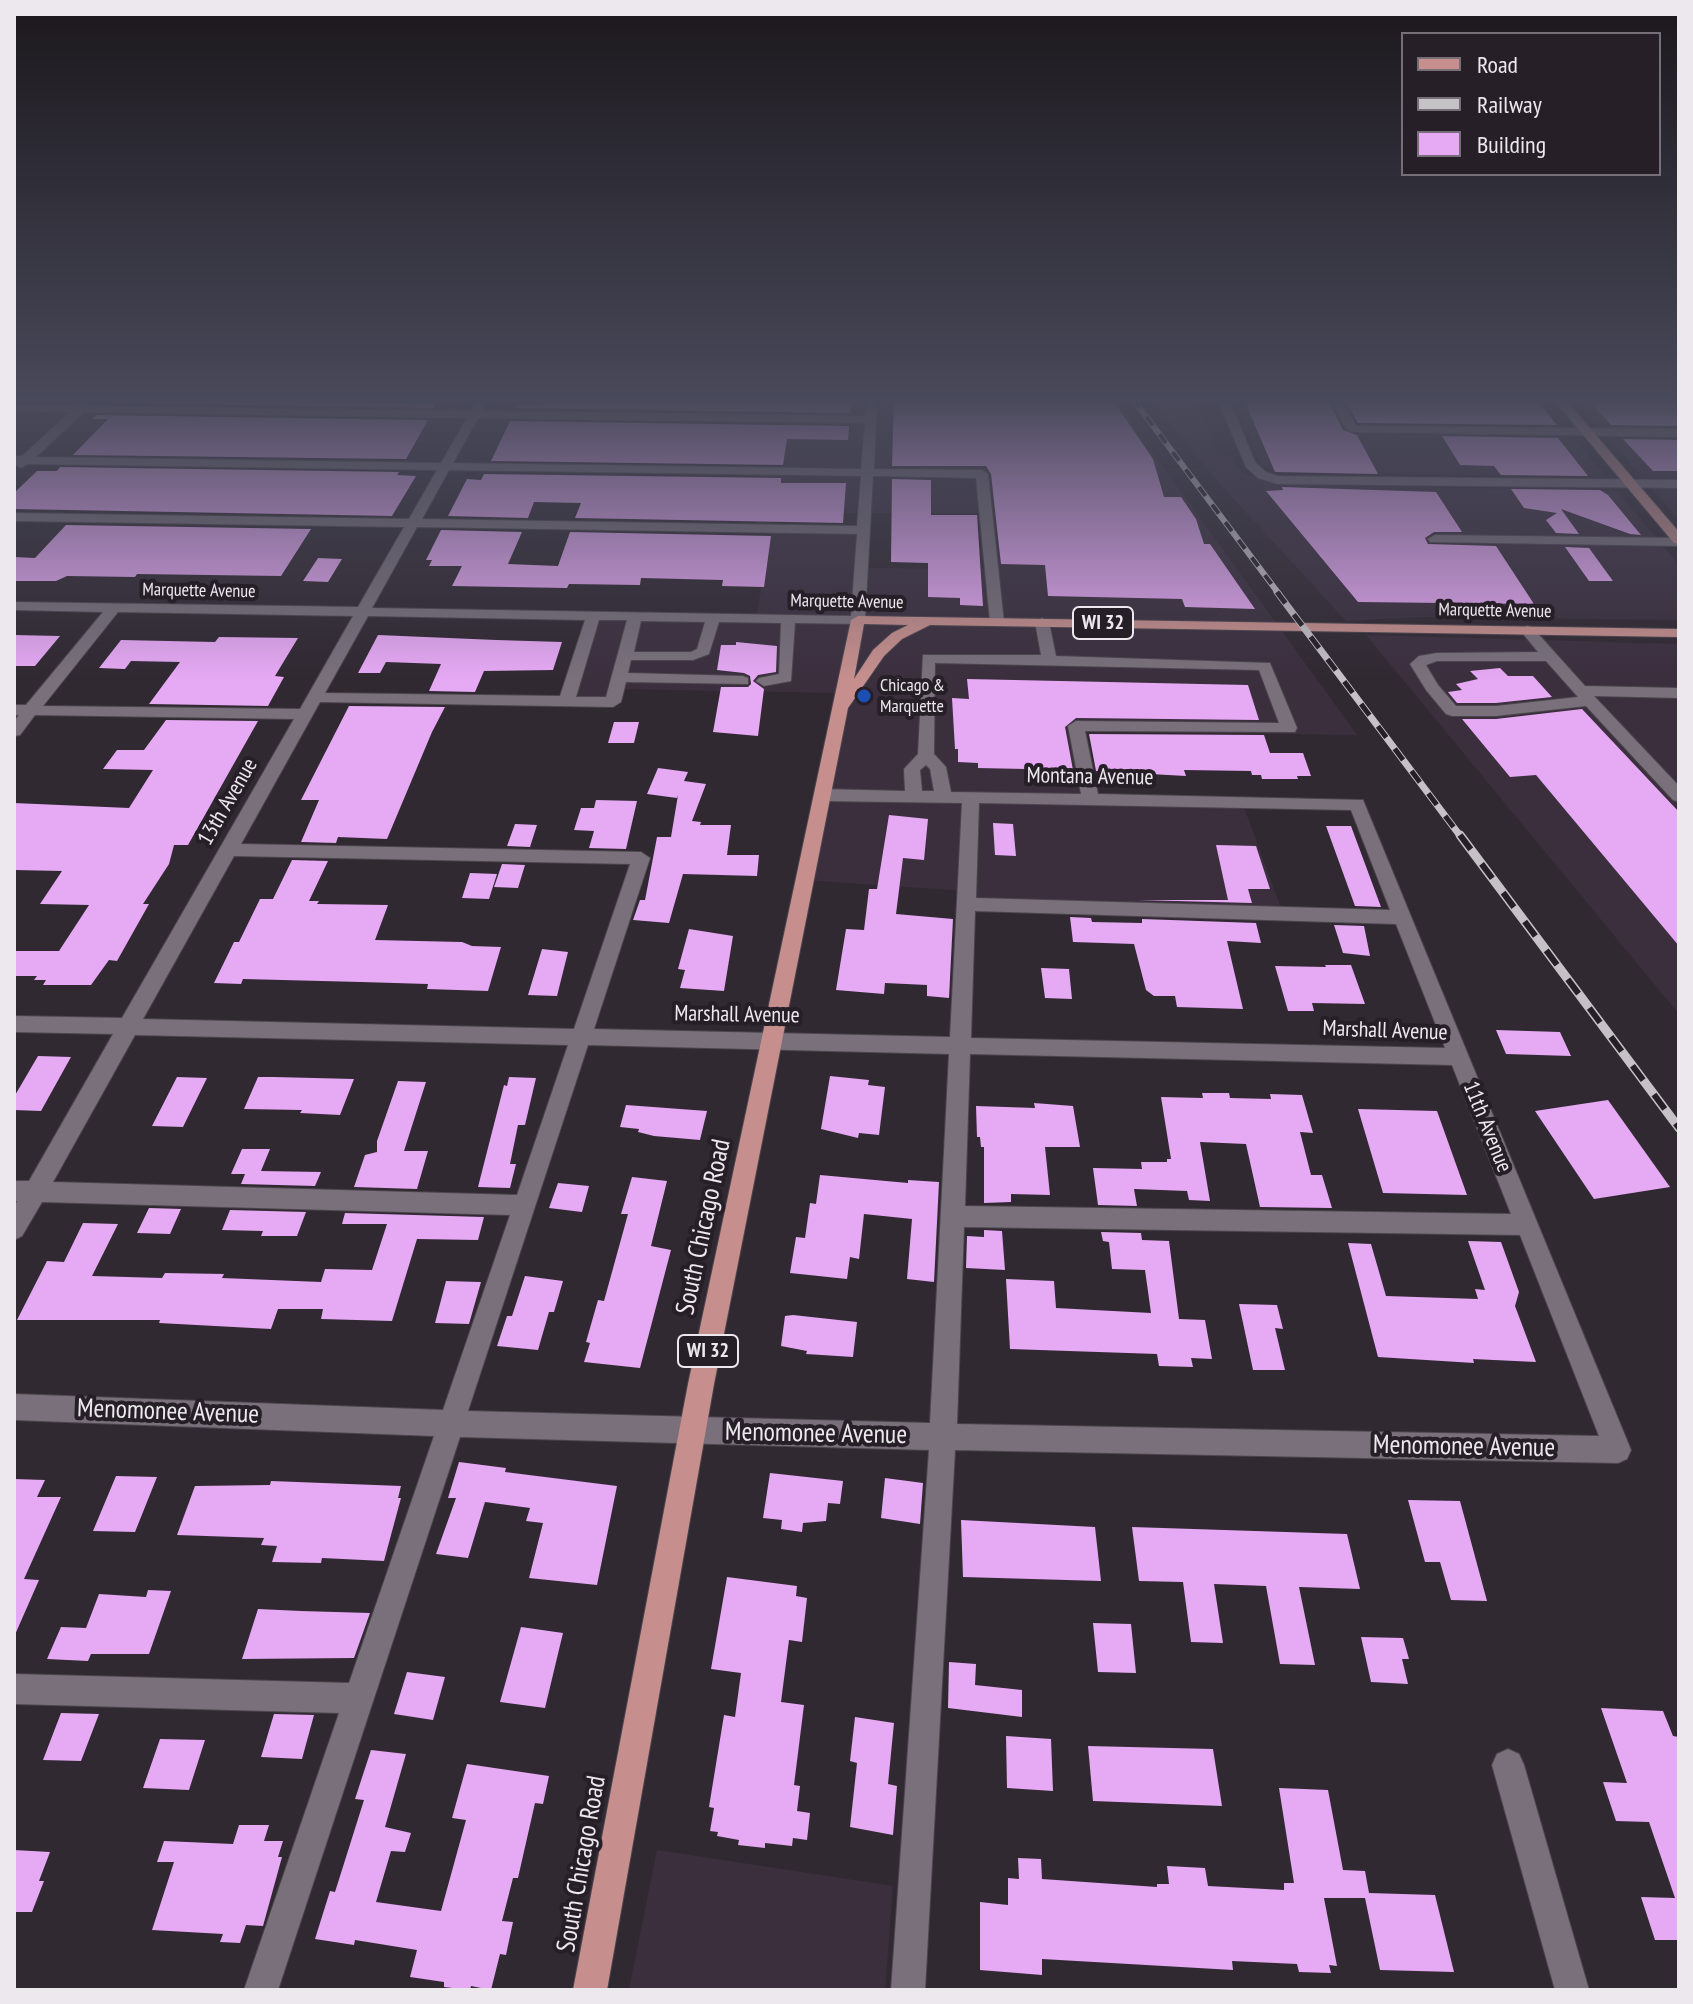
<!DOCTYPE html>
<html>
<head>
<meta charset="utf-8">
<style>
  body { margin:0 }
  #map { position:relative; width:1693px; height:2004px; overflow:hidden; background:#312932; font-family:"PT Sans Narrow",sans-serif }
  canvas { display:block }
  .frame { position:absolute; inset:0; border:16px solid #ede8ee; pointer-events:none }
  .legend { position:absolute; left:1401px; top:32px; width:260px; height:144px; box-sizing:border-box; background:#271f28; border:2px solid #766f77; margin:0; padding:10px 14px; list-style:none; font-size:24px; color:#ede8ee }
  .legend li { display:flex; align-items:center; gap:16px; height:40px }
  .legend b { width:40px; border:2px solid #766f77 }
</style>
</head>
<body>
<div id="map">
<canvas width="1693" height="2004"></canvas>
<div class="frame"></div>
<ul class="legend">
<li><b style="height:10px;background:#c68f8d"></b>Road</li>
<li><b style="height:10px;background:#c6c1c7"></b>Railway</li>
<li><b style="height:22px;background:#e6a9f4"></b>Building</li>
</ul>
</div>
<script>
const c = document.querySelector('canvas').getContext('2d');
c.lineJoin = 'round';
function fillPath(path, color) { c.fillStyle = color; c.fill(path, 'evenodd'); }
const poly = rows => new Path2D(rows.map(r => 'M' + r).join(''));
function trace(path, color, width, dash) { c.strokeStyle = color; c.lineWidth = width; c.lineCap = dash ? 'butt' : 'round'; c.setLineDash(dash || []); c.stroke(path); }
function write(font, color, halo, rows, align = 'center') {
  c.font = font + ' "PT Sans Narrow",sans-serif'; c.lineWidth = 8; c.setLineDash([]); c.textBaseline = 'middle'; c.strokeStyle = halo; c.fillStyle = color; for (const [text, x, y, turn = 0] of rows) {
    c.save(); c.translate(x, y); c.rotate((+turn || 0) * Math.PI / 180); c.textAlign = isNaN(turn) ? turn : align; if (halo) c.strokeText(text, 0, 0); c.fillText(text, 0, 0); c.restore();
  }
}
fillPath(poly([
  [794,399,1114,399,1357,735,1084,731,1100,800,1242,802,1283,913,966,904,966,891,803,880,842,693,617,689,613,702,566,703,593,617,756,618,772,529,755,529,758,471,781,471],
  [772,513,986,513,991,569,862,568,864,530,772,528],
  [1151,399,1196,399,1218,455,1232,456,1234,464,1244,473,1275,484,1617,491,1679,565,1679,620,1421,617,1346,621,1219,483],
  [1428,537,1512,538,1516,544,1432,544],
  [1234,399,1332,399,1349,431,1566,433,1572,435,1604,475,1597,477,1277,472,1261,465],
  [1574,399,1679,399,1679,431,1672,432,1679,440,1679,520],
  [1366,635,1679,644,1679,1014],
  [657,1850,893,1886,885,1990,629,1990]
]), '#3b2f3e');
fillPath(poly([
  [543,399,792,399,851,401,850,413,517,408,518,405,543,406],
  [894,399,1112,399,1153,459,1164,497,1181,497,1196,519,1204,544,1210,544,1255,609,1185,607,1182,599,1048,596,1045,565,1001,564,991,474,986,466,892,466],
  [1328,399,1343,430,1357,435,1378,474,1275,472,1244,400],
  [1344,399,1536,399,1557,425,1358,423],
  [1587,399,1679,399,1679,426,1611,425],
  [189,400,279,401,435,403,433,408,108,403,111,401],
  [96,415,428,420,406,459,73,455,108,419,92,419],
  [510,421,849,426,848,440,787,439,783,465,491,461],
  [1442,436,1558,438,1588,476,1501,475,1494,466,1460,465],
  [1623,439,1679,440,1679,471,1653,471],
  [60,467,399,472,397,475,416,476,392,516,14,509,14,493,37,471,57,471],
  [484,474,781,478,781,483,846,483,843,523,575,518,581,503,534,502,528,518,448,516,467,479,481,480],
  [892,479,931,480,931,515,977,515,983,606,960,605,960,598,928,597,928,563,891,562],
  [1282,487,1436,492,1462,532,1434,532,1425,538,1428,544,1496,546,1534,604,1358,602,1266,491,1283,490],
  [1511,489,1600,490,1608,495,1641,535,1630,534,1561,509,1579,534,1556,533,1546,520,1557,513,1524,508],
  [66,525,311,529,281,576,137,574,135,577,67,576,56,581,14,581,14,557,35,558],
  [441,530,522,532,508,564,558,566,570,532,771,536,764,587,722,586,723,580,641,578,640,585,569,584,567,588,452,586,462,566,429,566,432,560,426,560],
  [1565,547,1589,548,1613,581,1589,581],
  [318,558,342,559,328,582,303,581],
  [14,635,60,636,35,666,14,666],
  [378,635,496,640,562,642,553,670,484,671,475,692,429,691,441,664,386,662,380,673,358,673],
  [219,637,298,638,275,676,284,677,268,706,149,704,180,662,131,661,125,669,99,668,121,640,215,642],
  [736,642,777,646,776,672,758,675,753,681,764,689,758,736,713,732,721,687,748,687,751,684,750,676,744,673,717,670,721,645,736,645],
  [1500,668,1508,676,1533,676,1552,697,1496,703,1457,703,1448,692,1462,690,1456,684,1478,679,1470,671],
  [967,679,1248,685,1259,720,1076,718,1065,727,1073,770,978,768,978,763,958,762,958,749,955,749,952,698,969,699],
  [349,706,445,707,432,732,387,839,338,837,336,843,301,842,319,800,301,800],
  [1582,709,1679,812,1679,946,1536,775,1510,777,1462,719,1496,719],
  [166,720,258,721,188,845,174,845,169,864,143,904,149,904,117,961,109,960,91,985,43,985,46,980,34,980,37,976,14,976,14,951,59,951,89,905,40,904,62,871,14,870,14,803,129,808,153,770,103,769,117,750,144,750],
  [614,722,639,722,634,743,608,743],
  [1089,734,1264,735,1270,753,1303,753,1311,776,1297,776,1298,779,1262,779,1261,775,1252,775,1251,771,1184,770,1186,776,1096,771],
  [658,768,688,772,684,781,706,784,692,821,701,822,700,825,731,825,727,855,759,855,757,876,683,874,669,923,633,920,640,900,645,900,657,837,671,837,678,795,677,798,647,794],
  [596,800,637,801,626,849,589,848,594,831,574,830,581,808,594,808],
  [889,815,928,819,924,860,903,858,896,914,953,919,949,998,927,996,927,985,885,983,884,994,836,990,846,929,864,930,869,889,877,889],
  [993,823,1013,824,1016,856,995,855],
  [515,824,537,825,530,847,507,846],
  [1326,826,1351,826,1381,907,1355,906],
  [1216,845,1256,846,1270,889,1248,889,1252,903,1138,900,1228,900],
  [292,860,328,861,309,901,319,901,317,904,388,905,375,940,462,942,472,946,501,947,488,991,427,989,428,984,361,982,243,979,241,984,214,983,234,942,239,942,260,899,273,899],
  [502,864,525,865,518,888,494,887],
  [470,873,497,874,489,899,462,898],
  [1070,917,1091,918,1092,922,1142,923,1142,919,1256,923,1261,943,1227,941,1243,1009,1177,1007,1175,996,1154,996,1146,990,1134,944,1073,942],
  [1334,925,1364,926,1370,956,1343,953],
  [689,929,733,936,724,991,680,988,685,970,678,969],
  [542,949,568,952,557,996,528,995],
  [1325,965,1351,965,1365,1004,1312,1003,1314,1011,1288,1011,1275,966,1326,967],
  [1041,968,1069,969,1072,999,1045,998],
  [1496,1030,1560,1032,1571,1056,1506,1054],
  [38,1056,71,1057,41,1111,14,1110,14,1097],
  [830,1076,869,1080,868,1085,885,1087,879,1135,859,1133,858,1138,821,1129],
  [177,1077,207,1078,183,1127,152,1126],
  [258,1077,274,1077,354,1079,340,1115,300,1113,302,1110,244,1109],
  [509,1077,536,1078,525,1125,518,1125,510,1164,516,1164,510,1188,478,1187,504,1085,507,1086],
  [398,1081,426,1082,404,1151,428,1151,417,1189,354,1187,365,1155,377,1152,377,1141],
  [1202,1093,1229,1093,1230,1098,1271,1099,1270,1094,1302,1095,1313,1133,1300,1132,1311,1175,1322,1175,1332,1208,1260,1207,1246,1144,1200,1142,1210,1201,1189,1200,1187,1191,1134,1189,1137,1206,1098,1205,1093,1168,1142,1169,1141,1162,1167,1162,1167,1159,1171,1159,1161,1097,1203,1098],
  [1608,1100,1670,1187,1594,1199,1535,1111],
  [1034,1103,1073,1106,1080,1147,1045,1147,1050,1195,1011,1194,1011,1202,984,1203,984,1147,981,1147,980,1137,977,1137,976,1106,1035,1108],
  [626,1105,707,1111,700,1140,654,1136,638,1132,639,1129,620,1127],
  [1358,1109,1437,1111,1467,1195,1383,1193],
  [242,1149,270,1149,261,1171,321,1172,315,1186,241,1184,245,1174,231,1174],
  [820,1175,908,1183,908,1180,939,1182,934,1282,907,1279,912,1219,864,1214,859,1259,850,1257,847,1279,790,1273,796,1237,805,1238,810,1203,816,1204],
  [632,1177,667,1181,651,1246,671,1250,640,1368,584,1362,590,1343,586,1342,598,1300,604,1301,628,1214,621,1214],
  [558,1183,589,1186,582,1212,549,1208],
  [149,1208,181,1209,170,1234,137,1233],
  [230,1210,306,1212,297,1236,261,1236,263,1231,222,1230],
  [345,1213,484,1217,478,1240,417,1239,392,1321,321,1319,323,1309,278,1309,271,1329,159,1323,160,1320,17,1320,47,1261,64,1262,83,1223,118,1224,92,1276,162,1278,165,1273,224,1274,222,1278,321,1282,325,1269,372,1270,387,1224,342,1224],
  [984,1230,1002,1231,1005,1270,966,1268,967,1236,984,1237],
  [1101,1232,1141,1233,1142,1240,1169,1241,1179,1319,1205,1320,1212,1359,1191,1358,1193,1367,1159,1366,1157,1354,1010,1349,1006,1279,1054,1281,1056,1308,1151,1313,1145,1270,1112,1269,1109,1242,1103,1241],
  [1468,1241,1501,1242,1519,1292,1515,1306,1536,1362,1473,1359,1474,1363,1378,1357,1348,1243,1371,1244,1386,1296,1478,1299,1475,1289,1485,1290],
  [525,1276,563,1281,554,1312,549,1312,538,1350,497,1346,507,1316,512,1316],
  [446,1281,481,1282,469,1324,435,1323],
  [1239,1304,1277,1305,1283,1329,1275,1328,1285,1370,1253,1370],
  [793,1315,857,1322,853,1357,806,1354,807,1351,781,1346,785,1316],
  [459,1462,506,1468,505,1472,617,1486,597,1585,529,1578,543,1523,526,1521,530,1508,485,1502,468,1558,436,1554,456,1498,448,1498],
  [770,1473,843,1481,840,1504,828,1503,826,1521,803,1523,802,1532,781,1529,782,1520,763,1518],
  [116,1476,157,1477,135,1532,93,1531],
  [885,1478,923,1483,920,1524,881,1518],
  [14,1479,45,1480,37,1497,61,1497,24,1579,39,1580,14,1637],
  [271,1481,401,1486,398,1498,401,1498,384,1561,322,1558,321,1563,272,1562,277,1546,261,1545,264,1538,177,1535,195,1486,270,1485],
  [1408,1500,1460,1501,1487,1601,1451,1600,1440,1562,1425,1562],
  [961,1520,1095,1527,1101,1581,963,1577],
  [1132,1527,1347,1534,1360,1589,1299,1587,1315,1665,1280,1664,1266,1586,1214,1584,1223,1643,1191,1642,1183,1582,1139,1581],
  [727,1577,797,1586,796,1596,807,1598,802,1642,789,1640,781,1702,804,1705,794,1785,800,1786,797,1811,810,1813,807,1840,793,1838,792,1846,765,1843,765,1848,738,1845,739,1840,717,1836,718,1832,710,1831,714,1808,709,1807,724,1715,735,1717,741,1673,711,1669],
  [148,1590,171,1591,149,1654,91,1654,88,1661,47,1659,61,1627,86,1628,99,1594,146,1597],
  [258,1609,301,1611,370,1613,354,1658,242,1659],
  [1093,1623,1131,1624,1136,1673,1098,1672],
  [521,1627,563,1633,545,1708,500,1702],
  [1361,1637,1403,1638,1409,1659,1402,1659,1408,1684,1371,1682],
  [949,1662,976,1664,975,1685,1022,1690,1022,1717,948,1708],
  [407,1672,445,1677,433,1720,394,1714],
  [1601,1708,1663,1711,1673,1736,1679,1737,1679,1940,1655,1940,1641,1897,1675,1898,1649,1822,1616,1821,1603,1782,1627,1783],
  [61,1713,99,1714,81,1761,43,1760],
  [274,1714,314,1715,302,1759,261,1757],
  [855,1717,894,1723,888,1784,897,1786,893,1835,850,1827,857,1763,850,1761],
  [1006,1736,1051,1739,1053,1791,1007,1788],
  [160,1739,205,1740,189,1790,143,1788],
  [1088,1746,1213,1749,1222,1806,1093,1801],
  [371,1750,406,1754,385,1827,411,1833,405,1852,391,1851,376,1902,441,1911,466,1820,452,1818,467,1764,549,1776,543,1804,535,1803,518,1878,513,1878,502,1921,513,1922,506,1955,500,1954,491,1990,471,1986,470,1990,444,1987,444,1982,410,1977,417,1950,355,1940,354,1945,315,1939,330,1891,335,1892,364,1800,355,1799],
  [1279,1788,1328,1790,1343,1870,1365,1871,1369,1893,1435,1895,1454,1972,1380,1970,1365,1898,1324,1898,1337,1966,1329,1965,1331,1973,1299,1972,1297,1964,1232,1961,1233,1970,1042,1959,1042,1975,980,1970,980,1902,1008,1905,1008,1878,1019,1879,1018,1858,1041,1859,1042,1879,1157,1887,1157,1884,1169,1884,1167,1866,1205,1868,1208,1886,1284,1890,1284,1883,1294,1883],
  [239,1825,269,1825,264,1841,283,1841,278,1857,282,1857,263,1926,246,1925,240,1943,220,1942,223,1934,152,1930,174,1862,157,1862,164,1841,233,1844],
  [14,1850,50,1852,39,1881,44,1881,32,1912,14,1912]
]), '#e6a9f4');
const minor = poly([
  [478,399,489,399,482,411,865,416,867,399,877,399,874,469,982,470,988,474,1004,622,997,626,990,622,976,478,873,476,865,620,858,624,795,623,791,681,764,686,756,681,759,678,779,674,781,623,719,622,709,654,693,660,631,660,628,673,743,676,748,678,748,684,626,682,621,702,613,707,320,702,241,844,641,852,650,858,594,1029,950,1037,962,803,822,801,814,795,822,789,905,791,904,769,918,754,923,655,1041,655,1035,622,1042,618,1049,622,1056,656,1270,663,1297,728,1295,732,1085,731,1098,794,1363,800,1631,1450,1627,1459,1618,1463,955,1450,925,1990,891,1990,929,1450,460,1437,278,1990,244,1990,339,1713,14,1704,14,1674,349,1683,434,1436,14,1420,14,1394,443,1410,510,1215,42,1202,22,1236,14,1240,14,1207,17,1201,14,1201,14,1181,29,1181,113,1034,14,1032,14,1016,122,1018,294,719,35,715,20,735,14,736,14,721,19,715,14,715,14,705,26,705,103,612,14,610,14,602,358,607,404,527,14,521,14,513,409,519,437,470,28,464,21,468,14,464,14,456,22,456,70,412,14,411,14,405,78,405,86,401,90,406,471,411,478,399],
  [84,412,467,418,441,463,36,457,84,412],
  [478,418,865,423,861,469,453,463,478,418],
  [449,470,861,476,857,526,422,519,449,470],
  [417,527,857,534,851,616,372,608,417,527],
  [118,612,353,616,300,709,43,706,118,612],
  [368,616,585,620,560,696,325,693,368,616],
  [599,620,627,620,606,697,576,697,599,620],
  [641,621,705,622,697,649,691,652,634,652,641,621],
  [935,663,1259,670,1279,723,1076,721,1068,726,1081,794,951,792,946,767,934,754,935,663],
  [926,765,930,769,934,791,922,791,920,770,926,765],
  [979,803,1351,810,1390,910,976,898,979,803],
  [234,856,630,864,574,1029,143,1019,234,856],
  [975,911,1396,924,1445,1048,971,1038,975,911],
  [135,1035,568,1045,517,1195,53,1182,135,1035],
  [588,1045,949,1054,930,1423,468,1411,588,1045],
  [970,1054,1452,1065,1511,1214,965,1206,970,1054],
  [964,1227,1520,1235,1599,1436,957,1424,964,1227],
  [1217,399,1229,399,1255,462,1266,472,1278,476,1679,480,1679,488,1277,484,1258,478,1246,467,1217,399],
  [1331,399,1341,399,1356,426,1679,429,1679,437,1352,432,1346,429,1331,399],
  [1435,535,1679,538,1679,546,1430,542,1428,539,1435,535],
  [1527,626,1532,627,1585,686,1679,688,1679,698,1594,696,1679,786,1679,802,1673,800,1586,706,1496,716,1452,716,1446,714,1426,690,1410,664,1419,656,1437,653,1538,652,1520,630,1527,626],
  [1546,661,1578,697,1496,706,1456,706,1438,685,1426,665,1437,661,1546,661],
  [1508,1749,1519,1754,1524,1765,1589,1990,1555,1990,1492,1765,1497,1754,1508,1749]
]);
const major = poly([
  [1553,399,1565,399,1679,532,1679,544,1674,543,1553,399],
  [858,616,1679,629,1679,637,930,625,902,639,884,656,848,708,714,1384,607,1990,573,1990,688,1384,851,620,858,616],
  [864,624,908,625,892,633,873,650,854,679,864,624]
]);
trace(minor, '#4c454d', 2);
trace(major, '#4c454d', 2);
fillPath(minor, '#79707b');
fillPath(major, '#c68f8d');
const railFar2 = poly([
  [1133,399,1279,594]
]);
const railFar1 = poly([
  [1277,592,1461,837]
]);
const rail = poly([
  [1460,835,1679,1128]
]);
trace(railFar2, '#c6c1c7', 6);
trace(railFar1, '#c6c1c7', 7);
trace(rail, '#c6c1c7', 9);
trace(railFar2, '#271f28', 4, [11]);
trace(railFar1, '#271f28', 5, [14]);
trace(rail, '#271f28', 6, [18]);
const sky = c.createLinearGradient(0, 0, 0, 679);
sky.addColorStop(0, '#1b171c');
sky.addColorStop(0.59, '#48495a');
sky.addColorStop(1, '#48495a00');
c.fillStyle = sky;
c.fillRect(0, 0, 1693, 679);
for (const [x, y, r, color] of [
  [864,696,8,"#1a4fb4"]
]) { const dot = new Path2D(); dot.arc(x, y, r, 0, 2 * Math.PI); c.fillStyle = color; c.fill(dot); trace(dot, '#271f28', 3); }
write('18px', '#ede8ee', '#271f28', [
  ["Marquette Avenue",199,591,1],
  ["Marquette Avenue",847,602,1],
  ["Marquette Avenue",1495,611,1]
]);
write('18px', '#ede8ee', '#271f28', [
  ["Chicago &",880,686],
  ["Marquette",880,707]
], 'left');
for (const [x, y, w] of [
  [1103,623,60],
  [708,1351,60]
]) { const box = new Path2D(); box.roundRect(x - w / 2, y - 16, w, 32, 6); c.fillStyle = '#271f28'; c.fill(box); trace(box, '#ede8ee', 2); }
write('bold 20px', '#ede8ee', null, [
  ["WI 32",1103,623],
  ["WI 32",708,1351]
]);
write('22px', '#ede8ee', '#271f28', [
  ["Montana Avenue",1090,777,1],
  ["13th Avenue",228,802,-60],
  ["Marshall Avenue",737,1015,1],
  ["Marshall Avenue",1385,1031,2],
  ["11th Avenue",1487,1127,68]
]);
write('26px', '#ede8ee', '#271f28', [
  ["South Chicago Road",704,1227,-78],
  ["Menomonee Avenue",168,1412,2],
  ["Menomonee Avenue",816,1434,1],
  ["Menomonee Avenue",1464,1447,1],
  ["South Chicago Road",582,1864,-80]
]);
</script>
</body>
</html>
